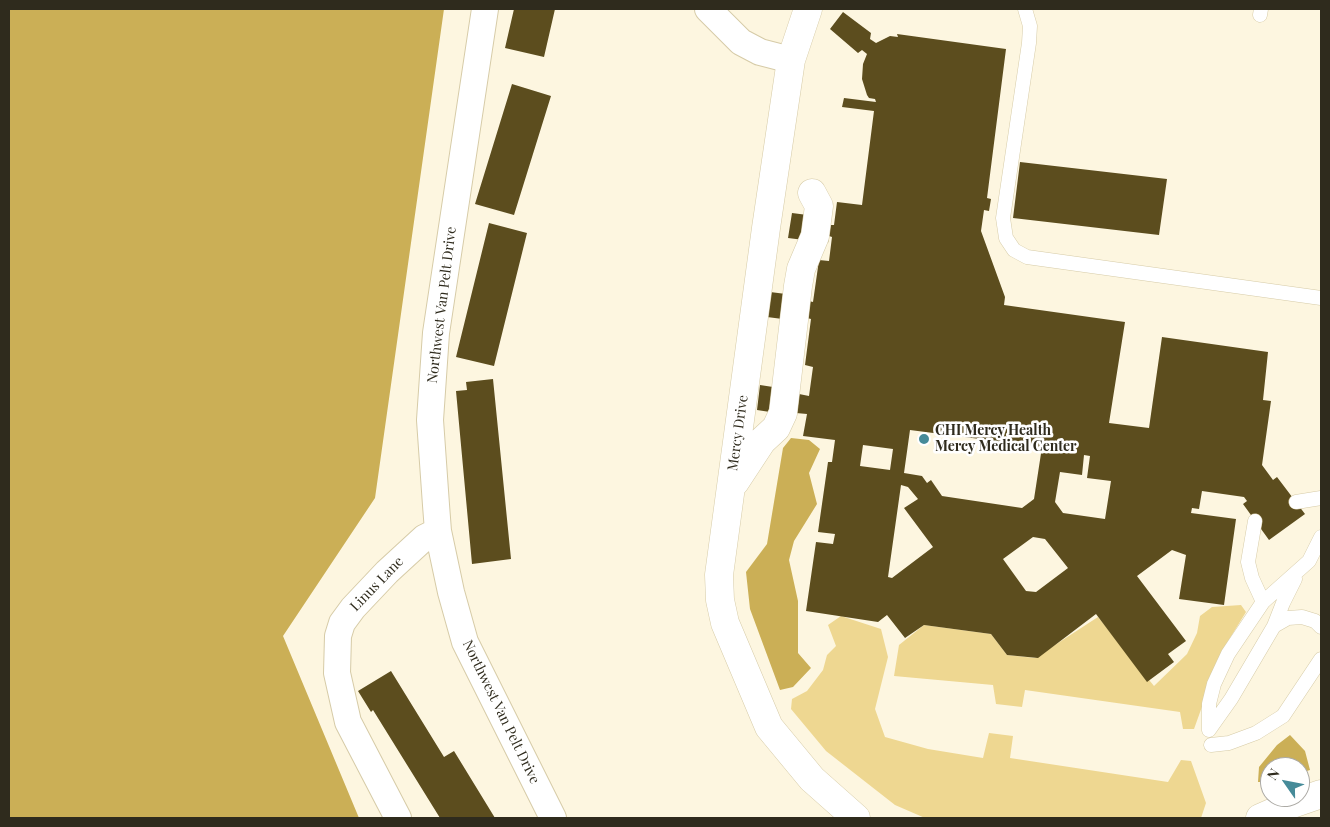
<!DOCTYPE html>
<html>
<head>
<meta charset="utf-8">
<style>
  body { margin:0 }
  #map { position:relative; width:1330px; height:827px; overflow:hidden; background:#fdf6e0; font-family:"Playfair Display",serif }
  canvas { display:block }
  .frame { position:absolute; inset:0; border:10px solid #2f2b1d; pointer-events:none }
  .north { position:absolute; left:1260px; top:757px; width:50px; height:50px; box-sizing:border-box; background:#fff; border:1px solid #acaaa5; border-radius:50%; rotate:303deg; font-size:14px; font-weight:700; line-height:20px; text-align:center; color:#2f2b1d }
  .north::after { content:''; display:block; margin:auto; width:18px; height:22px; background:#468b99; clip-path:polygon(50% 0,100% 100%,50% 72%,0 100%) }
</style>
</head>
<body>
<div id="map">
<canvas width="1330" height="827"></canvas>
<div class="frame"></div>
<div class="north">N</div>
</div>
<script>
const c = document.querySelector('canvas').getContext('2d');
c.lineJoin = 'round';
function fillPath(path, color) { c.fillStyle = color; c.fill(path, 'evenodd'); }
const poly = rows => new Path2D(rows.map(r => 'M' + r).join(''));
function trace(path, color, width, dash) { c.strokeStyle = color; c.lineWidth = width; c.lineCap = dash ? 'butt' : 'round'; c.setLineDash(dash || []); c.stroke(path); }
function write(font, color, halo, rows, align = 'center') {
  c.font = font + ' "Playfair Display",serif'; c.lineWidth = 5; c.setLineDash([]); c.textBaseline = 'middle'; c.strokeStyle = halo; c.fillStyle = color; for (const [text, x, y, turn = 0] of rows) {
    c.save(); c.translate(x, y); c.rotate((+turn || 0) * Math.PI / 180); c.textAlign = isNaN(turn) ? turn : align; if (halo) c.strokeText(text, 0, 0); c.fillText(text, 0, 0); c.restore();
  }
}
fillPath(poly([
  [1241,605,1246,612,1222,651,1194,729,1183,729,1180,712,1025,690,1022,707,996,704,993,685,894,676,899,645,924,625,991,634,1007,655,1035,658,1098,617,1154,686,1187,654,1197,633,1200,616,1212,607],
  [841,616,881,629,888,657,875,709,885,737,928,749,983,758,989,733,1013,736,1010,758,1168,782,1181,760,1191,761,1206,803,1201,818,925,818,895,805,826,751,791,709,792,699,807,691,823,670,827,655,836,646,828,625]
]), '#eed791');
fillPath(poly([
  [9,9,444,9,375,498,283,636,359,818,9,818],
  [791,438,809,440,820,449,809,473,817,504,794,541,789,560,798,601,798,653,811,668,793,687,780,690,750,609,746,572,767,544,783,448],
  [1290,735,1305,751,1310,770,1300,773,1300,767,1270,767,1270,782,1258,782,1259,767,1277,745]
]), '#cbaf56');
fillPath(poly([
  [514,9,555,9,544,57,505,48],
  [843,12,871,33,870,39,876,43,890,36,898,37,897,34,1006,49,987,198,991,199,989,211,984,210,981,231,1005,297,1004,305,1125,322,1109,423,1149,428,1162,337,1268,352,1263,400,1271,401,1262,465,1273,480,1277,477,1305,514,1269,540,1243,504,1247,501,1244,497,1202,491,1199,509,1192,508,1191,513,1236,519,1224,605,1179,599,1186,555,1172,550,1137,576,1186,641,1168,654,1174,662,1147,682,1096,614,1038,658,1007,655,991,634,924,625,905,638,887,615,878,622,806,611,816,542,833,544,835,534,818,532,828,462,832,462,835,440,803,436,807,414,796,413,796,416,757,410,760,385,799,391,799,394,809,396,813,367,805,365,811,319,807,318,806,322,767,317,770,292,810,297,809,301,813,302,819,260,829,261,832,237,829,236,828,243,788,238,792,213,831,218,830,225,834,225,837,202,862,205,874,111,842,107,844,98,876,102,875,99,869,98,867,95,862,79,863,64,867,54,862,50,858,53,830,29],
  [910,430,1042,447,1034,499,1022,508,942,496,931,480,927,483,922,476,904,473],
  [863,445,893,449,890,470,860,466],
  [1084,455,1090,456,1087,478,1111,481,1105,519,1063,513,1055,502,1060,472,1082,475],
  [901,485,908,487,918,499,904,508,933,547,892,578,888,577],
  [1033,537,1045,539,1068,568,1036,592,1026,591,1003,559],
  [512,84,551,96,514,215,475,204],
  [1020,162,1167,179,1159,235,1013,218],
  [489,223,527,233,494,366,456,357],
  [493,379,511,559,472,564,456,391,467,390,466,382],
  [391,671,444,757,454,751,495,818,440,818,373,710,371,712,358,691]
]), '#5c4d1e');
const service = poly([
  [1025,9,1030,26,1029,43,1003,218,1006,238,1014,250,1027,257,1321,298],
  [1260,15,1261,9],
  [1296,502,1321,498],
  [1255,521,1248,562,1252,578,1263,602],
  [1274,626,1288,618,1302,617,1315,621,1321,627],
  [1209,730,1209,704,1214,684,1228,654,1263,602,1309,561,1321,537],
  [1209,730,1231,699,1274,626,1283,603,1295,579],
  [1211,745,1229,743,1256,733,1283,716,1321,659]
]);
const minor = poly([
  [485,9,436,333,430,420,436,505,438,531,451,592,465,642,553,818],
  [708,9,741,42,760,52,791,60],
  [398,818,348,722,337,673,338,636,342,623,353,608,387,572,424,538,438,531]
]);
const tertiary = poly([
  [808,9,791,60,766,228,719,575,720,600,725,623,769,727,812,779,856,818],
  [735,482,762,441,776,428,783,413,798,286,801,269,815,236,819,206,812,193],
  [1260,818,1292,804,1321,794]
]);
trace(service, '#d6cba7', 15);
trace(minor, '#d6cba7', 28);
trace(tertiary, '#d6cba7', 29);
trace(service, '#fff', 14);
trace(minor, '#fff', 26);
trace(tertiary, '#fff', 28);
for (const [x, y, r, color] of [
  [924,439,6,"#468b99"]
]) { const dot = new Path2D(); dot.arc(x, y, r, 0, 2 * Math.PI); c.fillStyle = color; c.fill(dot); trace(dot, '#fff', 2); }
write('14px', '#2f2b1d', '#fff', [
  ["Northwest Van Pelt Drive",442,305,-83],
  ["Mercy Drive",738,433,-82],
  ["Linus Lane",377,584,-46],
  ["Northwest Van Pelt Drive",501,712,64]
]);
write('bold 14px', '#2f2b1d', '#fff', [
  ["CHI Mercy Health",935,431],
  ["Mercy Medical Center",935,447]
], 'left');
</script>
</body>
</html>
